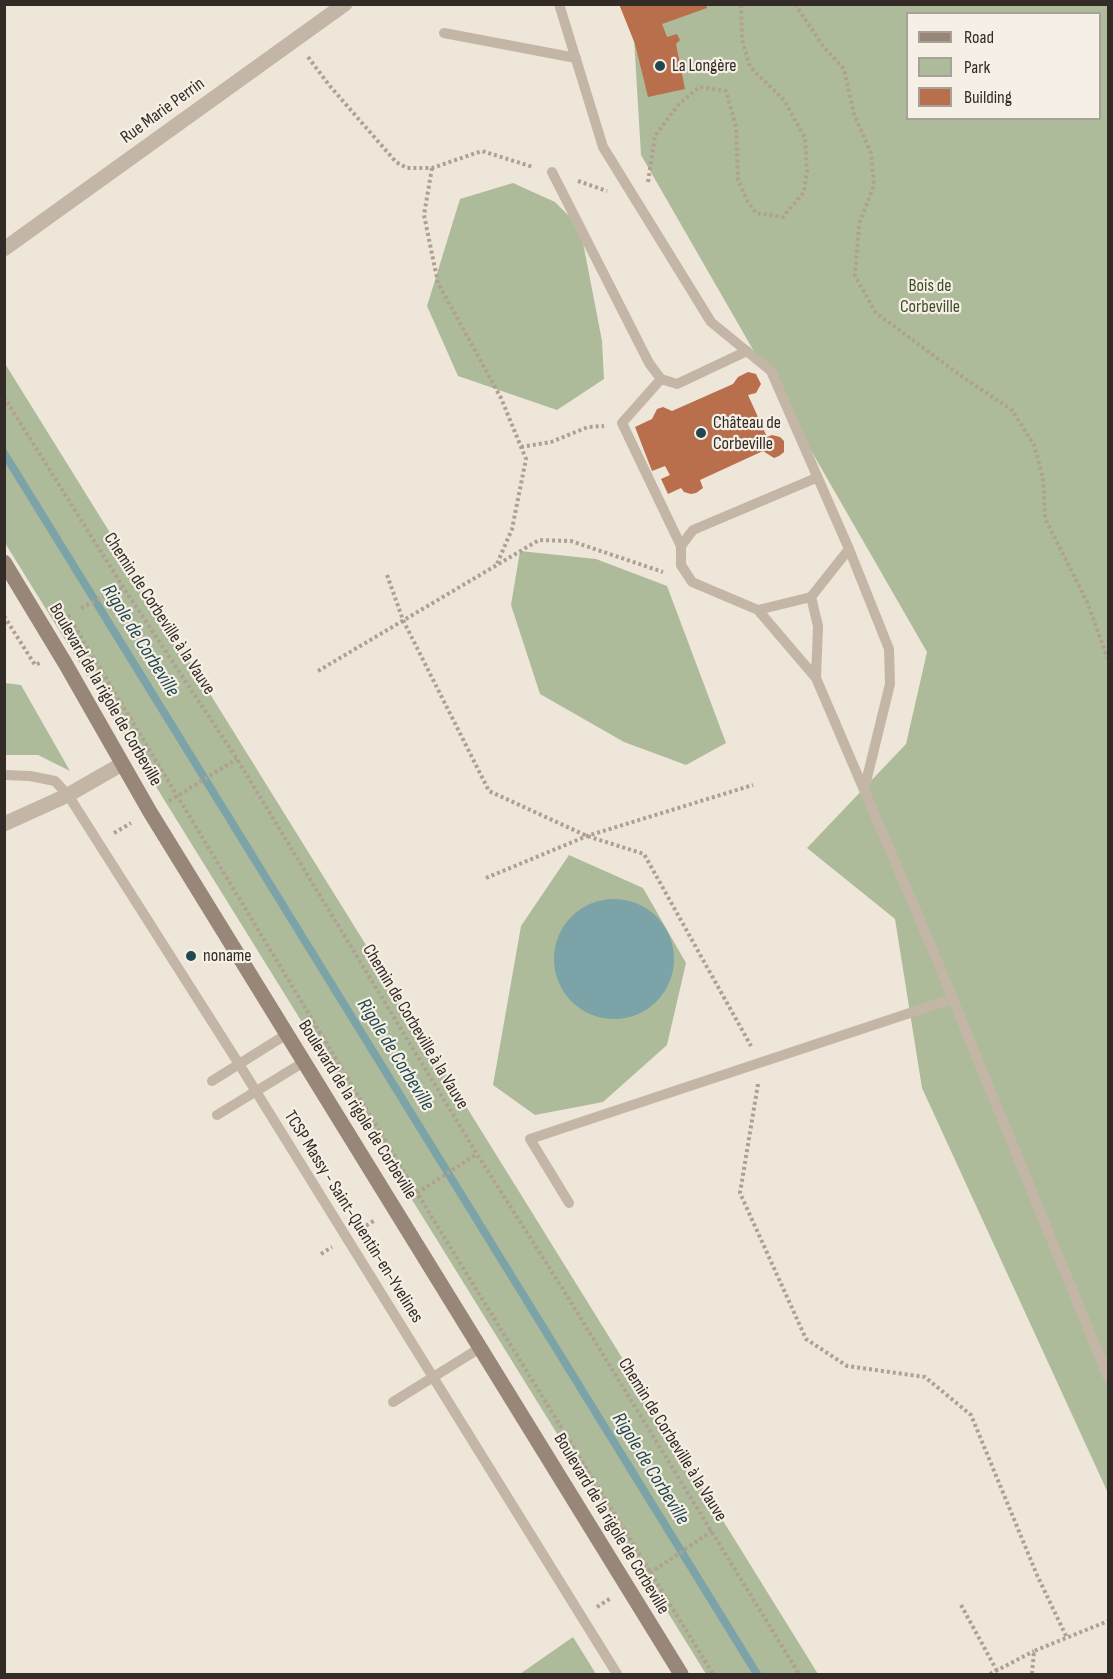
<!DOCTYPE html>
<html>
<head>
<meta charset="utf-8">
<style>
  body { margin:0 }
  #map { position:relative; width:1113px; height:1679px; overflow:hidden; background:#eee6d9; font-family:"Sofia Sans Condensed",sans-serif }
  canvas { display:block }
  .frame { position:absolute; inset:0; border:6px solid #322b26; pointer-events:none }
  .legend { position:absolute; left:906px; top:12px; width:195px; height:108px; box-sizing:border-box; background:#f6efe5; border:2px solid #a8a199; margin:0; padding:8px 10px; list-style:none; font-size:18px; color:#322b26 }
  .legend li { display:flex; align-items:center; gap:12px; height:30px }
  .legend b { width:30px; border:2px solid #a8a199 }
</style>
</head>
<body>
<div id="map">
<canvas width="1113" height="1679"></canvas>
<div class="frame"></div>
<ul class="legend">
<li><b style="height:8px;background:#988678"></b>Road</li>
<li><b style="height:16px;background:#aebb9b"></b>Park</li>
<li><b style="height:16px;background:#b96e4c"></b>Building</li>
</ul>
</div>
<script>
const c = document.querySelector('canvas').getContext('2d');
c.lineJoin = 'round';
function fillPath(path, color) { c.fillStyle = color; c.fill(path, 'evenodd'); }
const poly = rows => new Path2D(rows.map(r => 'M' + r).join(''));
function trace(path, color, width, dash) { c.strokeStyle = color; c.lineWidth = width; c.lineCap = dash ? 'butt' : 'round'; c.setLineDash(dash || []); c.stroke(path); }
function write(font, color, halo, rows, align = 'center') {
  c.font = font + ' "Sofia Sans Condensed",sans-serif'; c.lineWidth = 4.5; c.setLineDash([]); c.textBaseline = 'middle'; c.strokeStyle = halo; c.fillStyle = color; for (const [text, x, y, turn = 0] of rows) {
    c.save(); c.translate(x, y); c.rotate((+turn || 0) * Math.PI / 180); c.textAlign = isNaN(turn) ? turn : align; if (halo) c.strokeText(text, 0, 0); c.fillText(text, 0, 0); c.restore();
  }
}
fillPath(poly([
  [632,5,1108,5,1108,1493,922,1088,895,919,807,848,906,744,927,652,641,155],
  [908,14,1100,14,1100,118,908,118],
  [513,183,555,202,580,227,602,341,604,379,557,410,458,376,427,306,460,199],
  [4,362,528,1206,818,1674,706,1674,5,543],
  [520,551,596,559,667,586,726,743,686,765,624,742,540,694,511,605],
  [5,683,21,685,70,771,38,755,5,755],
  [569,855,643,888,686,963,667,1045,603,1102,535,1115,493,1085,521,926],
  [573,1637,596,1674,520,1674,550,1653]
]), '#aebb9b');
fillPath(poly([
  '554 959a60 60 0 1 1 120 0a60 60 0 1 1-120 0Z'
]), '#7ba3a8');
trace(poly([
  [4,453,757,1674]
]), '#7ba3a8', 8);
fillPath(poly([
  [619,4,706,4,707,8,662,24,667,37,677,34,680,40,676,44,685,89,648,97,635,44],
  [748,372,756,374,761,384,756,393,748,395,767,437,772,435,780,437,784,441,784,452,779,456,774,458,763,451,700,480,703,488,696,493,691,494,684,492,681,488,668,494,661,479,670,475,665,466,652,471,635,427,652,419,657,409,663,407,672,411,733,384,738,377]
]), '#b96e4c');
trace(poly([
  [795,4,823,46,844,69,854,114,871,153,874,185,859,224,855,276,876,313,964,378,1012,410,1034,445,1043,478,1045,518,1087,602,1108,659],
  [308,57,329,85,396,162,407,168,432,168,482,151,533,167],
  [432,168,424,215,438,283,501,398,526,459,512,529,497,564],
  [578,181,607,191],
  [648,182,655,136,678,105,699,87,726,91,736,127,738,180,748,202,756,213,783,217,804,192,807,171,805,138,784,100,750,67,742,40,741,4],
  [4,397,123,587,237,759,477,1154,564,1291,799,1674],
  [521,447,551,442,588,427,604,426],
  [387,575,403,620,489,791,587,836,644,854,751,1046],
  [81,608,123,587],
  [68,615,417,1193,713,1674],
  [4,616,35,665,42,662],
  [318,671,539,540,571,541,663,572],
  [169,801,237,759],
  [114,833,131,823],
  [486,878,587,836,753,785],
  [758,1084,740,1193,806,1339,847,1366,925,1377,971,1415,1037,1575,1067,1638],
  [417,1193,477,1154],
  [361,1229,375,1220],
  [321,1254,332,1247],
  [650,1573,712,1531],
  [961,1605,997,1671],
  [597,1607,611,1598],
  [990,1674,1034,1651],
  [1032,1674,1034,1651,1108,1621]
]), '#b0a091', 4, [3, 3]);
trace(poly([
  [559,4,603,147,711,322,771,371,849,549,889,649,890,684,864,790,929,941,1108,1377],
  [444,33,576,58],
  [552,172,649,363,661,379,677,384,747,351],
  [661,379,622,423,681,546],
  [816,478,693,530,681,546,681,565,692,582,758,610,811,597,849,549],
  [811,597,818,626,816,678],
  [758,610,816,678,864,790],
  [4,775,30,776,55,781,68,795,239,1064,617,1674],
  [212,1081,287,1034],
  [217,1115,304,1062],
  [569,1203,530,1139,952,999],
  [393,1402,480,1348]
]), '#c4b6a6', 10);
trace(poly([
  [4,249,345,4]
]), '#c4b6a6', 15);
trace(poly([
  [4,824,68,795,122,764]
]), '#c4b6a6', 15);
trace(poly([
  [4,562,65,663,150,812,681,1674]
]), '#988678', 15);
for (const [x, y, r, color] of [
  [660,66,6,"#21484e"],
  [701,433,6,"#21484e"],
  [191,956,6,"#21484e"]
]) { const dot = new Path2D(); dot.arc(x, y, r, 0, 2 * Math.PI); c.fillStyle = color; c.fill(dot); trace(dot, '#f6efe5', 2); }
write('18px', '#322b26', '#f6efe5', [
  ["La Longère",672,66],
  ["Château de",713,423],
  ["Corbeville",713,444],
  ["noname",203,956]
], 'left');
write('18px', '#322b26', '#f6efe5', [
  ["Rue Marie Perrin",163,111,-36],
  ["Chemin de Corbeville à la Vauve",159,614,57],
  ["Boulevard de la rigole de Corbeville",105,695,60],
  ["Chemin de Corbeville à la Vauve",415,1027,59],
  ["Boulevard de la rigole de Corbeville",357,1110,58],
  ["TCSP Massy - Saint-Quentin-en-Yvelines",353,1217,58],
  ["Chemin de Corbeville à la Vauve",672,1440,58],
  ["Boulevard de la rigole de Corbeville",611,1524,59]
]);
write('18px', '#3f4d2d', '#f6efe5', [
  ["Bois de",930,286],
  ["Corbeville",930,307]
]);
write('italic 20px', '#21484e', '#f6efe5', [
  ["Rigole de Corbeville",140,641,58],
  ["Rigole de Corbeville",395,1055,58],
  ["Rigole de Corbeville",650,1469,58]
]);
</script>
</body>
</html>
